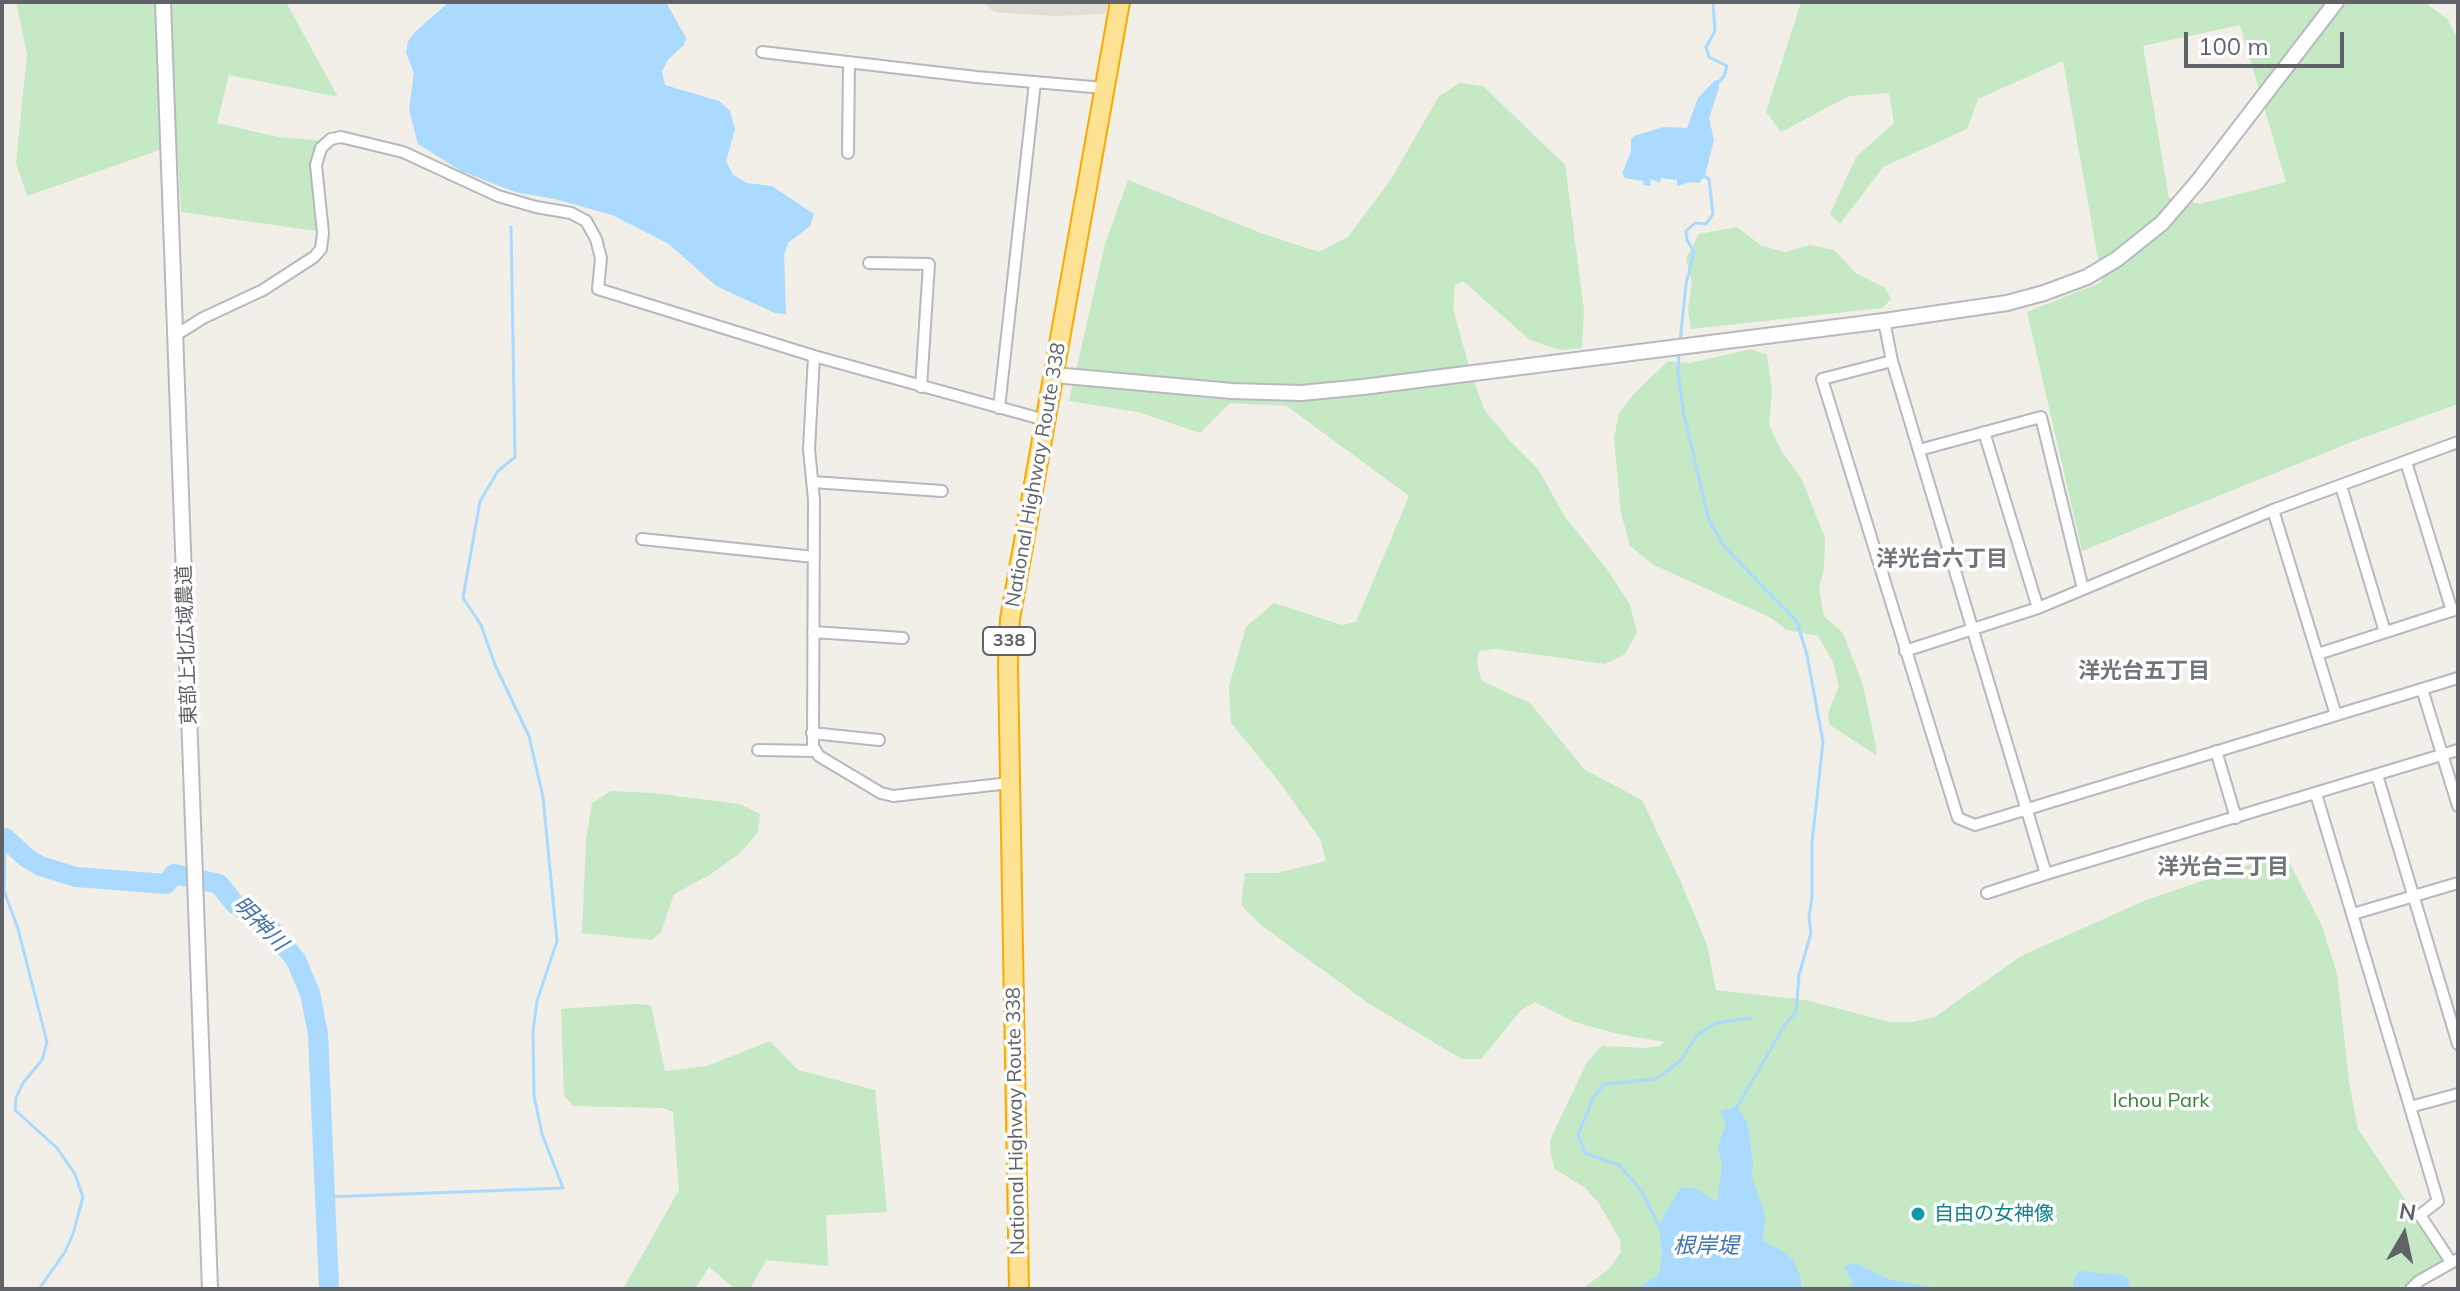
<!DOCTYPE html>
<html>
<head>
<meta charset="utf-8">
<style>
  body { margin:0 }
  #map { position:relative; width:2460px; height:1291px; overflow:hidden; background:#f1efe8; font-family:Mulish,sans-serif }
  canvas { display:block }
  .frame { position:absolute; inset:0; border:4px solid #5f6368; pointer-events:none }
  .north { position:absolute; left:2364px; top:1195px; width:80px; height:80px; -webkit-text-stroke:6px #fff; paint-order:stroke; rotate:9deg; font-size:22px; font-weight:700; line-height:32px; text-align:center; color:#5f6368 }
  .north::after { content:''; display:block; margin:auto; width:28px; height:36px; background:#5f6368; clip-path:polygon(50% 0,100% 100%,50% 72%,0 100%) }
  .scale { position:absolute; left:2184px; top:32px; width:160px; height:36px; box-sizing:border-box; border:4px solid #5f6368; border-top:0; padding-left:10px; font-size:24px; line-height:28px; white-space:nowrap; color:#5f6368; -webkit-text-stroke:6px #fff; paint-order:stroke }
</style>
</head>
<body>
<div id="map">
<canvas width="2460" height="1291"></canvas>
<div class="frame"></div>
<div class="north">N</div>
<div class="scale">100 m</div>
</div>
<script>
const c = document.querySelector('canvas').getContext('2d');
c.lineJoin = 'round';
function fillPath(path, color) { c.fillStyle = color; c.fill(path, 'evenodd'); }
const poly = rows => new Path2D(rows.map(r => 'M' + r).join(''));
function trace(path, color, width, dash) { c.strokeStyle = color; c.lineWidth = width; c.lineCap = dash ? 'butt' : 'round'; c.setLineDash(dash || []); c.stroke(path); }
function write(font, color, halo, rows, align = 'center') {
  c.font = font + ' Mulish,"Noto Sans JP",sans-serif'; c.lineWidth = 7; c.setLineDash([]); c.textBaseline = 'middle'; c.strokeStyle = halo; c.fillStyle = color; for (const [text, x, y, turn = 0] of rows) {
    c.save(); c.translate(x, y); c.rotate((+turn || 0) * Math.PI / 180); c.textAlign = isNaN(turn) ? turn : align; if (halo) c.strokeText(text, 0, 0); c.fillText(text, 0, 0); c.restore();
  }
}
fillPath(poly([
  [983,2,1109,2,1107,10,1103,14,1054,16,994,12]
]), '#e1ded6');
fillPath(poly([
  [16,2,286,2,338,97,229,75,217,123,278,137,324,141,316,212,317,231,181,212,177,144,27,196,16,163,27,54],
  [1801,2,2424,2,2447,19,2458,40,2458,404,2354,441,2082,551,2027,312,2102,282,2063,61,1978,99,1967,129,1883,167,1840,224,1830,214,1856,157,1894,123,1889,93,1849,96,1781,132,1766,112],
  [2240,25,2286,182,2200,204,2169,198,2143,46],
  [1460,83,1483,86,1565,165,1584,310,1582,348,1561,350,1530,340,1463,281,1455,285,1453,308,1470,370,1484,409,1510,441,1538,469,1565,517,1607,569,1630,605,1637,632,1625,654,1605,664,1496,649,1479,651,1477,664,1482,681,1530,703,1585,770,1642,800,1680,880,1707,945,1716,990,1805,1000,1890,1022,1913,1022,1935,1017,2021,956,2146,900,2276,856,2288,860,2322,926,2337,974,2349,1082,2358,1129,2445,1259,2443,1263,2413,1280,2405,1289,1582,1289,1609,1269,1621,1252,1620,1240,1598,1202,1584,1187,1555,1169,1551,1156,1550,1140,1587,1062,1602,1046,1646,1048,1660,1046,1665,1042,1618,1034,1575,1022,1535,1002,1521,1010,1481,1059,1462,1059,1368,1003,1261,925,1241,905,1245,873,1277,873,1326,861,1320,839,1277,779,1231,723,1229,686,1246,627,1274,603,1342,625,1356,622,1409,496,1287,406,1230,403,1200,433,1138,412,1069,401,1105,244,1128,180,1261,233,1319,252,1348,237,1390,181,1439,96],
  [1737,227,1762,246,1785,252,1810,245,1834,250,1857,274,1885,288,1891,299,1882,308,1691,329,1688,310,1692,283,1686,258,1699,234],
  [1751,349,1767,355,1772,390,1769,425,1782,452,1802,480,1825,538,1824,568,1819,588,1824,616,1843,633,1863,685,1876,746,1876,755,1830,725,1828,714,1839,686,1833,662,1818,636,1787,630,1769,617,1654,565,1630,546,1621,513,1614,438,1619,413,1634,394,1668,361,1690,363],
  [611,791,653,793,740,804,760,814,758,832,739,854,711,874,674,894,661,932,652,940,582,933,586,839,592,803],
  [635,1004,651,1005,665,1071,707,1066,770,1041,798,1070,875,1090,887,1212,826,1215,828,1266,766,1260,750,1289,735,1289,709,1267,695,1289,623,1289,679,1190,673,1112,663,1108,573,1106,564,1095,561,1009]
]), '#c5e8c5');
fillPath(poly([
  [449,2,666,2,686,38,684,45,667,61,662,72,665,85,719,101,730,111,735,129,726,161,733,175,747,183,772,186,814,214,810,226,788,243,784,255,786,314,775,313,716,286,669,244,612,215,555,199,515,192,461,171,418,144,409,110,414,73,406,53,408,41,415,32],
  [1715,80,1719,80,1719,88,1709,118,1714,140,1705,176,1699,183,1690,182,1677,186,1677,180,1661,178,1660,183,1651,179,1650,186,1643,185,1643,181,1625,178,1622,173,1631,152,1631,139,1634,136,1663,127,1687,128,1698,98],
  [1736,1107,1747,1121,1753,1164,1752,1177,1765,1215,1763,1241,1783,1251,1794,1261,1801,1279,1801,1289,1637,1289,1659,1274,1662,1256,1659,1228,1664,1215,1681,1187,1696,1189,1717,1202,1722,1164,1718,1145,1726,1125,1720,1111],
  [1855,1263,1888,1279,1941,1289,1848,1289,1853,1283,1844,1267],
  [2079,1271,2124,1275,2128,1278,2131,1289,2074,1289,2073,1281]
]), '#aadaff');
trace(poly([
  [1713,2,1715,31,1706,47,1709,57,1727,66,1724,76,1717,84],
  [1680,342,1686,284,1694,252,1687,240,1686,231,1695,223,1706,224,1713,214,1709,179,1703,175],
  [1679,354,1678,373,1684,415,1709,520,1724,546,1797,622,1807,655,1823,742,1812,843,1812,897,1809,917,1811,933,1799,975,1796,1013,1786,1023,1736,1109],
  [2,835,5,838,4,891,18,929,47,1042,42,1060,23,1083,16,1098,15,1110,57,1148,75,1174,83,1197,73,1234,65,1252,39,1289],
  [326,1197,563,1188,542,1134,534,1096,533,1031,537,1001,557,941,543,797,529,736,495,665,481,625,463,598,480,501,498,471,515,457,511,227],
  [1660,1229,1642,1191,1619,1165,1585,1153,1578,1135,1593,1098,1604,1084,1656,1079,1680,1061,1698,1034,1716,1023,1750,1018]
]), '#aadaff', 3);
trace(poly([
  [5,838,27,858,40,866,76,877,166,884,174,874,219,884,235,904,271,929,296,960,310,993,318,1034,329,1289]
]), '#aadaff', 20);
const street = poly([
  [762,52,976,77,1104,88],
  [848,153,849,63],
  [869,263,929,264,921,387],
  [1884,321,1892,361,2046,874,2458,750],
  [176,335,203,318,263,290,314,257,321,249,323,233,316,165,321,148,331,139,341,137,403,152,498,196,536,207,571,213,586,221,596,239,601,258,598,289,814,356,1045,420],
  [814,356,809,449,814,500,813,746,819,756,881,793,893,796,1010,783],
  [1892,361,1822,379,1958,818,1975,825,2458,678],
  [999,408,1035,82],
  [1984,432,2038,608],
  [1919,450,2041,417,2083,589],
  [2406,462,2452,611],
  [813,482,942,491],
  [2341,486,2385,632],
  [2273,510,2336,715],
  [642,539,814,557],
  [813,632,903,638],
  [1905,651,2038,608,2273,510,2458,442],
  [2318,654,2457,609],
  [2422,689,2458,806],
  [812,733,879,740],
  [758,750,816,751],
  [2216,751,2236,818],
  [2377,775,2458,1044],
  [2316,794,2410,1107,2458,1094],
  [1987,893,2046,874],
  [2353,914,2458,883],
  [2410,1107,2438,1201,2420,1215,2451,1262],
  [2411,1289,2419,1281,2458,1259]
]);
const secondary = poly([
  [163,2,210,1289],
  [1054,375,1232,391,1301,393,1363,387,1884,321,2007,303,2044,293,2087,277,2117,259,2162,223,2199,180,2336,2]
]);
const highway = poly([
  [1019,1289,1008,664,1010,619,1120,2]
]);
trace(street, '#b5b8bc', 14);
trace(secondary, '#b6babf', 18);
trace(highway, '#f9ab00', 22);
trace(street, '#fff', 10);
trace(secondary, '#fff', 14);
trace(highway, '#fde293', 18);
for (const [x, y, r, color] of [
  [1918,1214,8,"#0f9aa8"]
]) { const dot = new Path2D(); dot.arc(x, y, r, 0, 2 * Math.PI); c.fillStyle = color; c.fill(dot); trace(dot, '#fff', 3); }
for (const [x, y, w] of [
  [1009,641,52]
]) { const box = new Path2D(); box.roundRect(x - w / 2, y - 14, w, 28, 6); c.fillStyle = '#fff'; c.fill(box); trace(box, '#5f6368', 2); }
write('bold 18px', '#5f6368', null, [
  ["338",1009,641]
]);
write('20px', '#5f6368', '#fff', [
  ["National Highway Route 338",1036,475,-80],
  ["東部上北広域農道",187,645,-92],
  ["National Highway Route 338",1016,1121,-91]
]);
write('20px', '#348238', '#fff', [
  ["Ichou Park",2161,1101]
]);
write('20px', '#0d838f', '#fff', [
  ["自由の女神像",1934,1214]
], 'left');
write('bold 22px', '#70757a', '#fff', [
  ["洋光台六丁目",1942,559],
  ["洋光台五丁目",2144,671],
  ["洋光台三丁目",2223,867]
]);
write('italic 22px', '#4174aa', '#fff', [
  ["明神川",260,924,45],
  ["根岸堤",1706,1246]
]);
</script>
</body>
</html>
